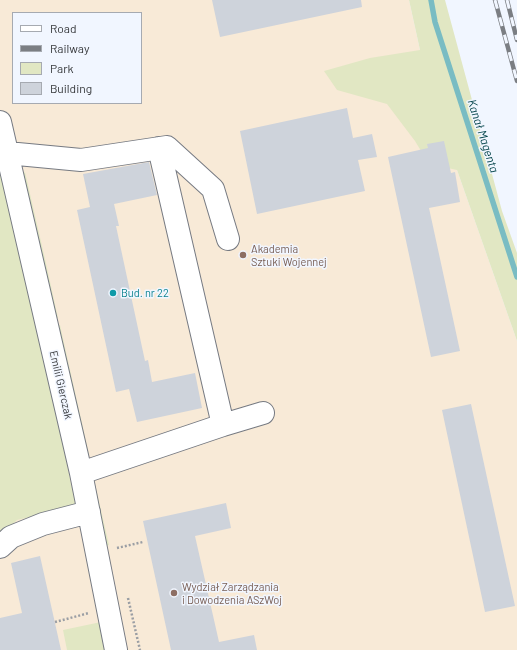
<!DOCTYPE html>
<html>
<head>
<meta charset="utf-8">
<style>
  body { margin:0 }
  #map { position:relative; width:517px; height:650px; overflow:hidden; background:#f1f6ff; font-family:Barlow,sans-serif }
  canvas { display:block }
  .legend { position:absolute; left:12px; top:12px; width:130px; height:92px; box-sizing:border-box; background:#f1f6ff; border:1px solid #a6aab1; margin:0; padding:5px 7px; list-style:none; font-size:12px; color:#36383b }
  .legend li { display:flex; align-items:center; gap:8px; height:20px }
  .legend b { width:20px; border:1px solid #a6aab1 }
</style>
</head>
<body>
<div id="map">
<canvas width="517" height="650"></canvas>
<ul class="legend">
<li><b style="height:5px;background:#fff"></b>Road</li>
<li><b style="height:5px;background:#7b7e83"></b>Railway</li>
<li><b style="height:11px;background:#e1e7c3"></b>Park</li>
<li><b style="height:11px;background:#ced3db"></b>Building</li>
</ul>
</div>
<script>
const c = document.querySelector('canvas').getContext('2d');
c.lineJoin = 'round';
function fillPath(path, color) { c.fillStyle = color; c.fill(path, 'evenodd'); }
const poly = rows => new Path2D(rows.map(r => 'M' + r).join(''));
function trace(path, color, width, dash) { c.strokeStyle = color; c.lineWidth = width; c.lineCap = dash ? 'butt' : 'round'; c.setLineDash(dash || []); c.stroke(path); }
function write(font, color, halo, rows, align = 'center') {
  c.font = font + ' Barlow,sans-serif'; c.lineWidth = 3; c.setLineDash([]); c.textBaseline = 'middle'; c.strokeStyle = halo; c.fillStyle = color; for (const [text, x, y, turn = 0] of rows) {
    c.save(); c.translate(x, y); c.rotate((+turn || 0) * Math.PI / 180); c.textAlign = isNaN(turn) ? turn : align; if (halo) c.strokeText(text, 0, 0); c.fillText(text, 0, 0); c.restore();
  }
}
fillPath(poly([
  [0,0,409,0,420,50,457,170,517,341,517,650,0,650],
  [13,13,141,13,141,103,13,103]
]), '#f8ead7');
fillPath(poly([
  [409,0,445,0,502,211,517,253,517,341,457,170,429,164,415,141,387,104,337,90,324,71,370,58,420,50],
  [0,165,2,166,76,506,17,520,0,537],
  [25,172,45,259,58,318,55,318,23,178,23,174],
  [60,325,89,455,85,454,56,326],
  [95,484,109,545,102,547,93,487],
  [101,622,106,650,67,650,63,630]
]), '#e1e7c3');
trace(poly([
  [431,0,435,22,517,277]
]), '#79bcc3', 5.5);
fillPath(poly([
  [212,0,361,0,362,7,220,37],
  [347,108,353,138,372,134,377,157,358,160,365,191,257,214,240,131],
  [444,141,451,173,455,172,460,202,429,208,460,351,431,357,388,157,428,148,427,144],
  [149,162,157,195,114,204,119,226,116,226,145,361,148,360,152,382,195,373,202,408,137,422,129,389,116,392,77,210,90,207,83,174],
  [471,404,515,606,485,612,442,410],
  [226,503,231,528,195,536,219,642,254,635,257,650,171,650,143,521],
  [40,556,61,650,0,650,0,618,22,613,11,563]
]), '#ced3db');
const minor = poly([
  [0,122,81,473,116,650],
  [159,148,223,425],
  [7,153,81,160,167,147,213,189,228,239],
  [81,473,223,425,263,413],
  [0,547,11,537,43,524,89,512]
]);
trace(minor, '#767a82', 24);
trace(poly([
  [117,548,143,542],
  [128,598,140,650],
  [55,622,89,613]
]), '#9a9ea4', 2.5, [2, 2]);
trace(minor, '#fff', 22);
const rail = poly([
  [495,0,517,81],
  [507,0,517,40]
]);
trace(rail, '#7b7e83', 4.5);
trace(rail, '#f1f6ff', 3, [9]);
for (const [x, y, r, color] of [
  [243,255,4,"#8d6e63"],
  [113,293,4,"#0f9aa8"],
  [174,593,4,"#8d6e63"]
]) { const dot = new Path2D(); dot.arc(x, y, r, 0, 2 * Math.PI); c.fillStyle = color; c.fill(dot); trace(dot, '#f1f6ff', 1.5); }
write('11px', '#785e54', '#f1f6ff', [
  ["Akademia",251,249],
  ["Sztuki Wojennej",251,262],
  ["Wydział Zarządzania",182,587],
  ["i Dowodzenia ASzWoj",182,600]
], 'left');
write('11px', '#0d838f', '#f1f6ff', [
  ["Bud. nr 22",121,293]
], 'left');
write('11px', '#36383b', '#f1f6ff', [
  ["Emilii Gierczak",61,385,77]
]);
write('italic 12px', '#04454b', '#f1f6ff', [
  ["Kanał Magenta",483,136,72]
]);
</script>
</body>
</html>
